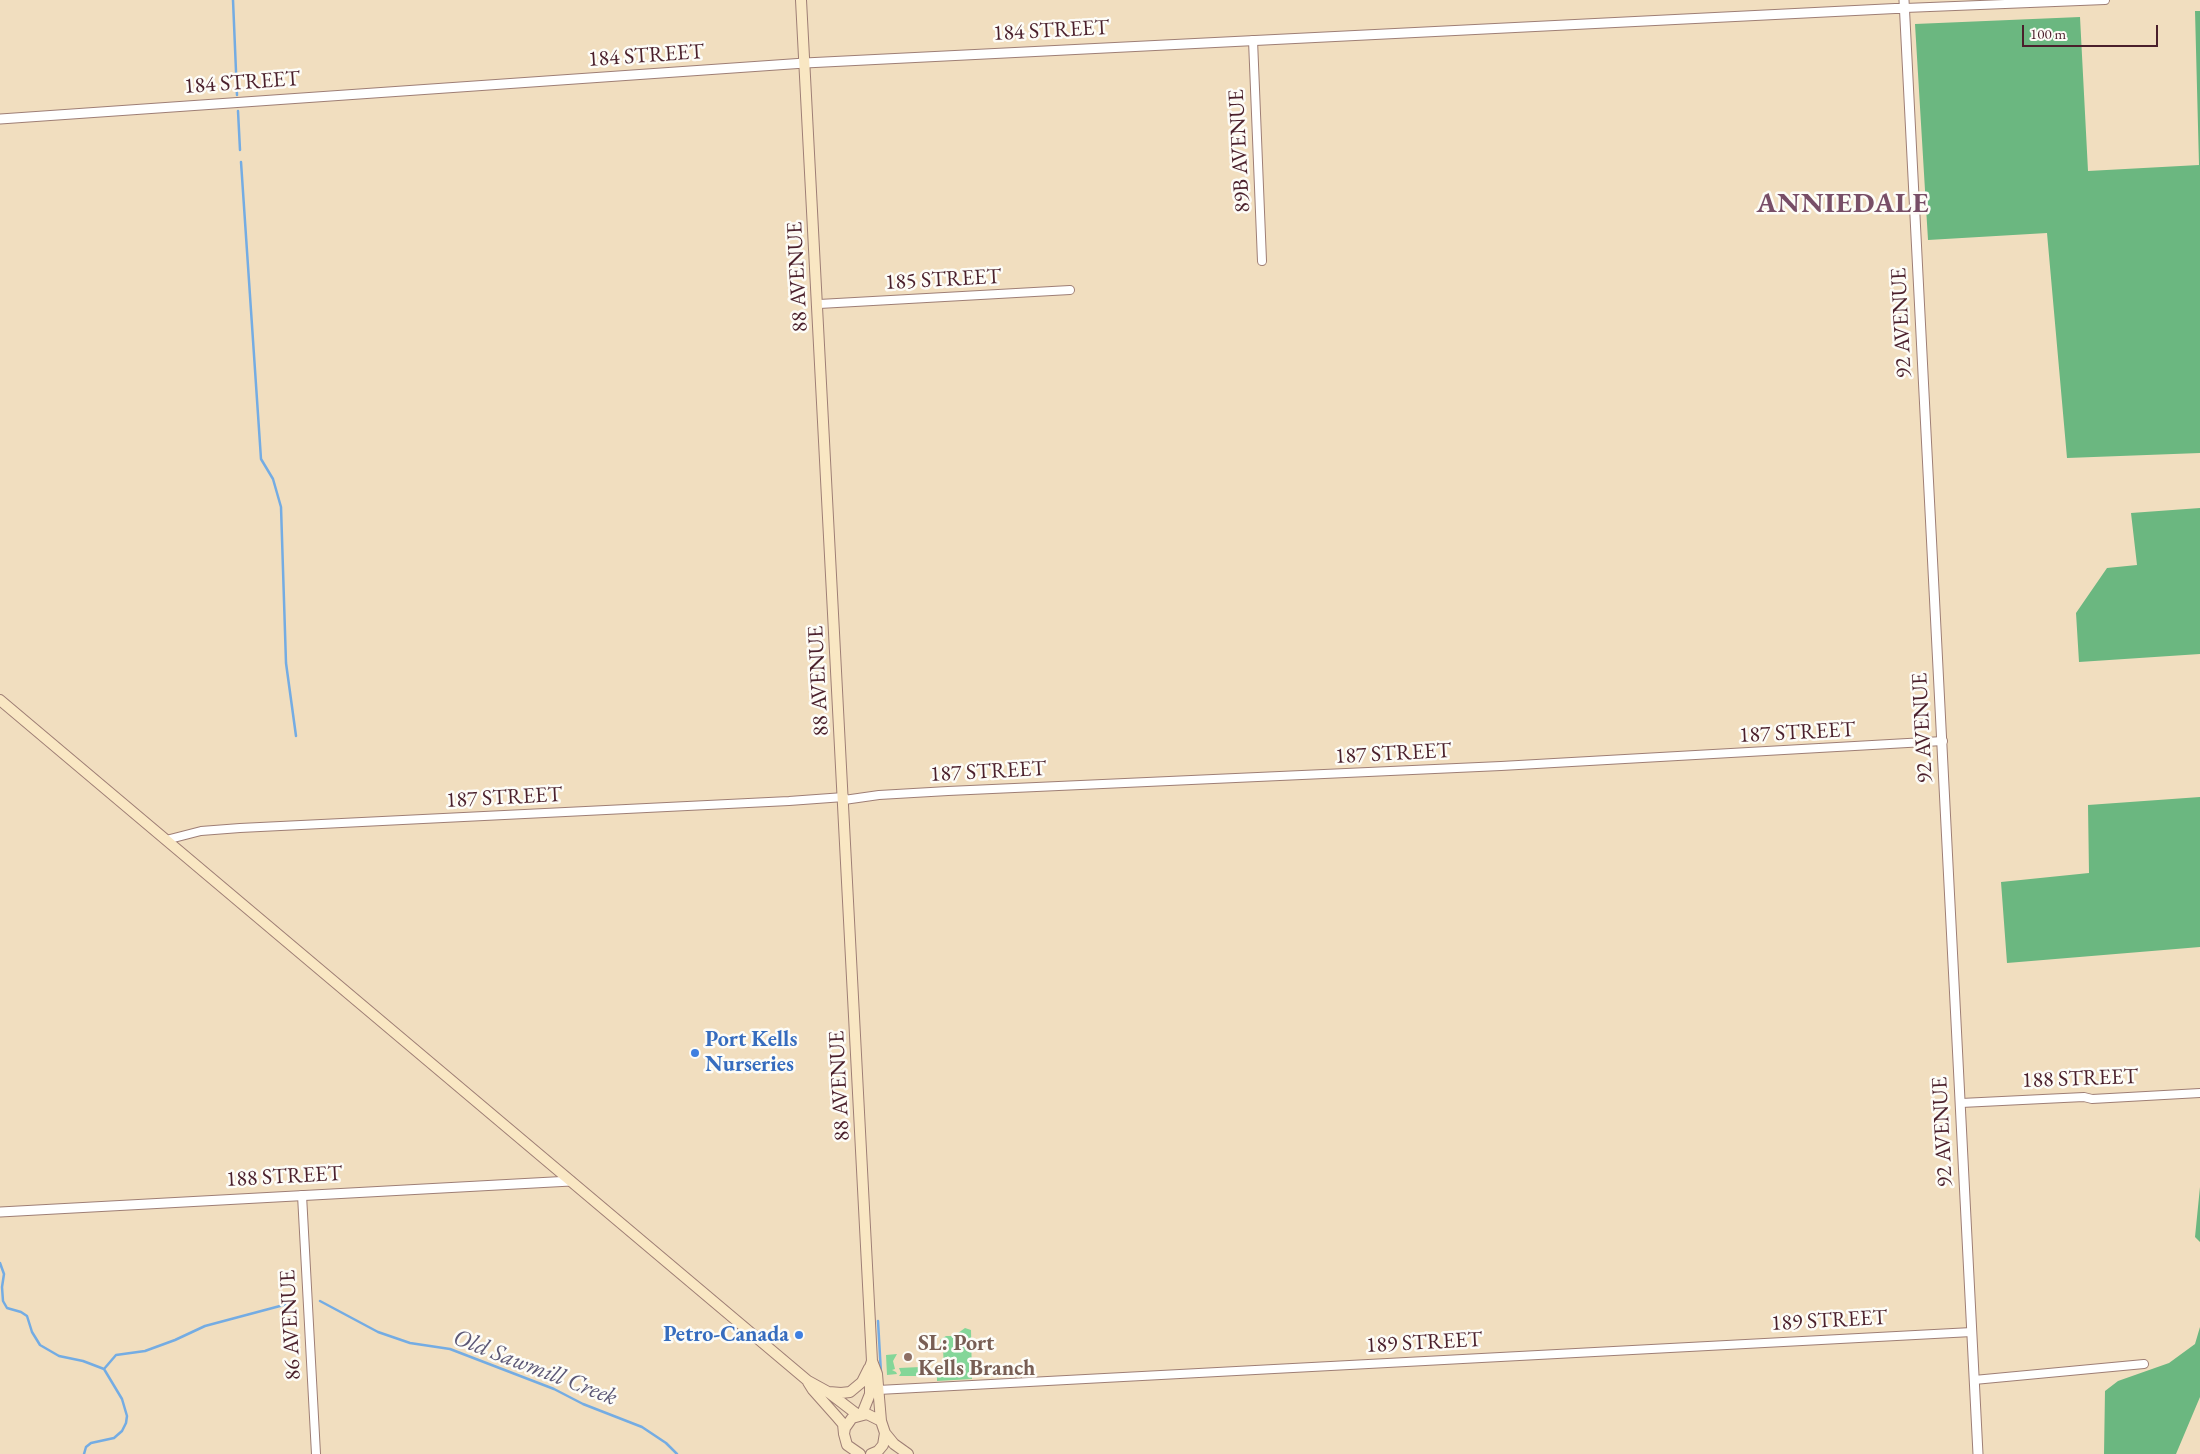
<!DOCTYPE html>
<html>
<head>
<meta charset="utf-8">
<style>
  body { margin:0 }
  #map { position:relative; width:2200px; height:1454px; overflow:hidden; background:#f1debf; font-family:"EB Garamond",serif }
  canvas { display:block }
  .scale { position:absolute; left:2022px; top:25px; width:136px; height:22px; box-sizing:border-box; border:2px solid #4a1f2b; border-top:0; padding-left:6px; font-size:15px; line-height:18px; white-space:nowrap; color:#4a1f2b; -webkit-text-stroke:4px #fdfcf7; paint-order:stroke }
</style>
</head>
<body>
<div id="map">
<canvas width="2200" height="1454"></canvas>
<div class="scale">100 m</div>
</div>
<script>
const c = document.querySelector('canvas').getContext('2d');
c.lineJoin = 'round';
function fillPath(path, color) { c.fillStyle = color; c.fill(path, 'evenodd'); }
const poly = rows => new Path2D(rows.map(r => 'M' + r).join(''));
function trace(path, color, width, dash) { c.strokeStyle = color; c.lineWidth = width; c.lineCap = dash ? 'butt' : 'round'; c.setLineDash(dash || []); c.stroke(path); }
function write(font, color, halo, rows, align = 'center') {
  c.font = font + ' "EB Garamond",serif'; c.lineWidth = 5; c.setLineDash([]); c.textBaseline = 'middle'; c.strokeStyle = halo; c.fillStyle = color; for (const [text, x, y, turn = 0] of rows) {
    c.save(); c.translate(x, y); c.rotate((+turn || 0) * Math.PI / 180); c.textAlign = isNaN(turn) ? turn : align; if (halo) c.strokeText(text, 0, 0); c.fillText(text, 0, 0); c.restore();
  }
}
fillPath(poly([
  [965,1328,971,1330,972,1379,937,1381,937,1373,944,1370,943,1348,940,1348,940,1340,946,1336,954,1336],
  [897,1354,893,1361,895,1369,892,1370,896,1372,897,1374,887,1375,886,1355],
  [920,1367,929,1376,899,1376,901,1373,899,1368]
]), '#84d698');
fillPath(poly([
  [2195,11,2200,11,2200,453,2067,458,2047,233,1928,240,1915,24,2080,17,2088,171,2199,165],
  [2200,508,2200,654,2079,662,2076,613,2107,568,2137,565,2131,513],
  [2200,797,2200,947,2007,963,2001,882,2089,873,2088,805],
  [2200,1187,2200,1242,2195,1237],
  [2200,1327,2200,1397,2176,1454,2104,1454,2105,1391,2118,1381,2169,1363,2195,1344]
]), '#6bb780');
trace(poly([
  [233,0,237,95],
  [238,111,240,150],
  [241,162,261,459,273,479,281,507,286,663,296,736],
  [0,1263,4,1274,2,1287,3,1301,7,1308,21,1312,27,1316,32,1332,40,1345,59,1356,83,1361,104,1369,122,1399,127,1416,126,1423,122,1431,114,1438,91,1443,86,1447,84,1454],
  [320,1301,378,1332,410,1343,450,1349,554,1389,583,1404,642,1427,666,1443,677,1454],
  [878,1321,881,1373],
  [104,1369,116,1355,145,1351,175,1340,205,1326,295,1302]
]), '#74ace3', 2.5);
const minor = poly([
  [1905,8,2105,0],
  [1253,40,1262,261],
  [819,304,1070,290],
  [844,800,879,795,948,791,1501,766,1943,741],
  [166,840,201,831,240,828,789,801,844,797],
  [1961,1103,2084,1097,2092,1099,2200,1093],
  [302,1195,316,1454],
  [1974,1380,2144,1364],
  [878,1390,1972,1332]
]);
const tertiary = poly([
  [1904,0,1978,1454],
  [0,119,805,63,1905,8],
  [0,1212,571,1181]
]);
const secondary = poly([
  [801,0,872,1361,870,1367,870,1394,862,1414],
  [0,700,808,1381,828,1392,858,1415],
  [872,1361,877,1374,881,1421],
  [808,1382,813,1390,837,1417,843,1424,844,1434],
  [829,1392,841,1393,850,1392,862,1382,869,1368],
  [885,1433,894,1444,908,1454],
  [860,1454,847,1445,844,1434,845,1428,852,1418,867,1414,881,1421,885,1433,883,1445,878,1451,871,1454]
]);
trace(minor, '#9e7e75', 10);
trace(tertiary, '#9e7e75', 11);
trace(secondary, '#9e7e75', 12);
trace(minor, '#fff', 8);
trace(tertiary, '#fff', 9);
trace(secondary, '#f9e7c3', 10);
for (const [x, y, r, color] of [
  [695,1053,5,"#3f7fe0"],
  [799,1335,5,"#3f7fe0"],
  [908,1357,5,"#8d6e63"]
]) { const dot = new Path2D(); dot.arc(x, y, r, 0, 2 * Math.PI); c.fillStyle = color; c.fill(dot); trace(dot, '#fdfcf7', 2); }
write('22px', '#4a1f2b', '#fdfcf7', [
  ["184 STREET",1051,31,-3],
  ["184 STREET",646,56,-4],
  ["184 STREET",242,83,-4],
  ["89B AVENUE",1240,151,-93],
  ["88 AVENUE",798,277,-93],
  ["185 STREET",943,280,-3],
  ["92 AVENUE",1902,323,-93],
  ["88 AVENUE",819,681,-93],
  ["92 AVENUE",1923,728,-93],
  ["187 STREET",1797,733,-3],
  ["187 STREET",1393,754,-3],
  ["187 STREET",988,772,-3],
  ["187 STREET",504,798,-3],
  ["188 STREET",2080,1079,-2],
  ["88 AVENUE",840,1086,-93],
  ["92 AVENUE",1943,1132,-93],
  ["188 STREET",284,1177,-3],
  ["189 STREET",1829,1321,-3],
  ["86 AVENUE",291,1325,-93],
  ["189 STREET",1424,1343,-3]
]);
write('bold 22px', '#366cbe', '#fdfcf7', [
  ["Port Kells",705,1040],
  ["Nurseries",705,1065],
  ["Petro-Canada",789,1335,"right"]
], 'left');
write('bold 22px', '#785e54', '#fdfcf7', [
  ["SL: Port",918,1344],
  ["Kells Branch",918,1369]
], 'left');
write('italic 24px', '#5b5775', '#fdfcf7', [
  ["Old Sawmill Creek",535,1368,21]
]);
c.letterSpacing = '1px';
write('bold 28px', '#784e67', '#fdfcf7', [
  ["ANNIEDALE",1843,204]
]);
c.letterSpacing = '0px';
</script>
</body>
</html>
